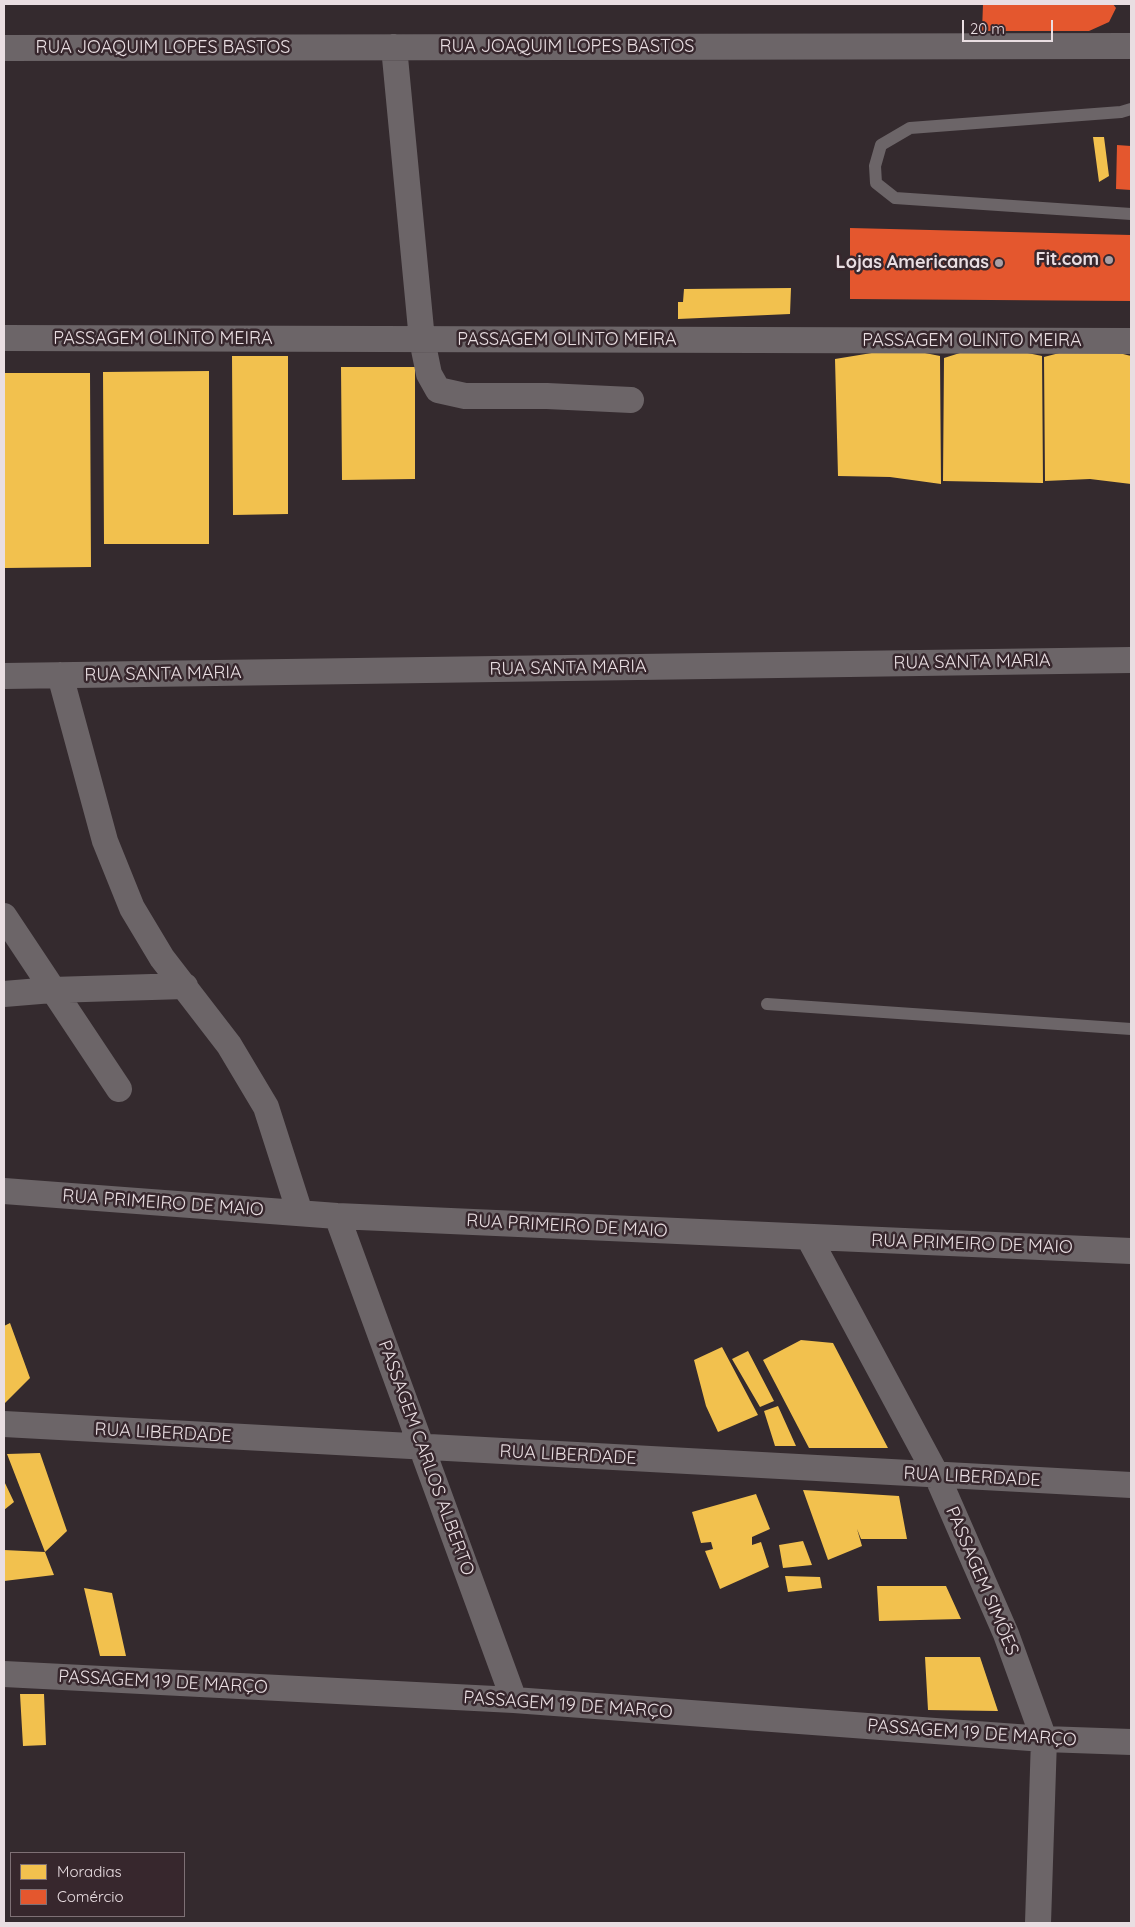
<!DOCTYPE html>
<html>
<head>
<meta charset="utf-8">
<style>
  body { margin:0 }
  #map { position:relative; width:1135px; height:1927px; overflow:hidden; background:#342a2e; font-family:Quicksand,sans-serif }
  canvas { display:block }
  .frame { position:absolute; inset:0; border:5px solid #e9dee2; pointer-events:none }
  .legend { position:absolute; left:10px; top:1852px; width:175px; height:65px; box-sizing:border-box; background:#37272d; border:1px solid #7e7075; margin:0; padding:6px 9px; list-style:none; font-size:15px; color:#e9dee2 }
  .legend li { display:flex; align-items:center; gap:10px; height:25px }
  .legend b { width:25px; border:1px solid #7e7075 }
  .scale { position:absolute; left:962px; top:20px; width:91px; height:22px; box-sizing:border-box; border:2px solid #e9dee2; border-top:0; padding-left:6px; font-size:15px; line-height:18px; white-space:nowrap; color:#e9dee2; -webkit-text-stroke:4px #37272d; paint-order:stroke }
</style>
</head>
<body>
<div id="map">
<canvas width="1135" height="1927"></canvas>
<div class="frame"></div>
<ul class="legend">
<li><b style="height:14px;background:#f2c14e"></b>Moradias</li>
<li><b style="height:14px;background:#e4572e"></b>Comércio</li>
</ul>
<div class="scale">20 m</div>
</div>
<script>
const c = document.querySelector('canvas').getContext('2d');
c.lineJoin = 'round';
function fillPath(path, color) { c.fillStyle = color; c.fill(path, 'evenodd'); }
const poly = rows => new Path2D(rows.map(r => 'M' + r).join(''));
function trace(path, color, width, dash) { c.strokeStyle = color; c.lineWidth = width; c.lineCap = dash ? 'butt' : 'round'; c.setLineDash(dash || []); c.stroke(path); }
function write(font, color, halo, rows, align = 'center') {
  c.font = font + ' Quicksand,sans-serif'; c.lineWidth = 5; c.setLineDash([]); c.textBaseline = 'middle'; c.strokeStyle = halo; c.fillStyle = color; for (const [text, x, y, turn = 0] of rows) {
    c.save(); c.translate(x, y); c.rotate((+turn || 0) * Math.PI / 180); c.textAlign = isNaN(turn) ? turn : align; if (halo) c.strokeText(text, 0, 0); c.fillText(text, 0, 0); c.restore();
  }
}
fillPath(poly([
  [1093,137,1104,137,1109,176,1099,182],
  [791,288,790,314,678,319,678,302,683,302,684,289],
  [890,350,915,351,940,356,941,484,890,477,838,476,835,359],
  [1107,350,1131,356,1131,484,1090,479,1045,481,1044,357,1067,351],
  [1018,351,1042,356,1043,483,943,481,944,358,963,352],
  [232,356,288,356,288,514,233,515],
  [341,367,415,367,415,479,342,480],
  [209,371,209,544,104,544,103,372],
  [4,373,90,373,91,567,5,568],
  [10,1323,30,1378,5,1403,4,1326],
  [801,1340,833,1343,888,1448,809,1448,763,1360],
  [722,1347,758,1415,718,1432,706,1406,694,1360],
  [748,1351,774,1401,760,1407,732,1359],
  [778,1406,796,1446,775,1446,764,1411],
  [40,1453,67,1531,45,1552,7,1454],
  [4,1481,14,1502,4,1510],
  [803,1490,899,1496,907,1539,861,1539,857,1529,862,1546,828,1560],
  [756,1494,770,1529,752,1537,752,1545,761,1542,769,1567,720,1589,705,1551,713,1549,711,1542,701,1543,692,1512],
  [803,1541,812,1565,783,1568,779,1545],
  [4,1550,45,1552,54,1575,4,1581],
  [785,1576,820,1577,822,1588,788,1592],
  [877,1586,946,1586,961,1619,879,1621],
  [84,1588,112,1593,126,1656,100,1656],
  [925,1657,980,1657,998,1711,928,1710],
  [20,1694,44,1694,46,1745,23,1746]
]), '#f2c14e');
fillPath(poly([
  [983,4,1113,4,1116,8,1109,22,1089,31,982,31],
  [1117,145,1131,146,1131,190,1116,189],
  [850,228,1131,235,1131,301,850,299]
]), '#e4572e');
trace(poly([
  [1131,109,1121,112,910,128,881,145,875,166,876,183,895,198,1131,214],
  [767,1004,1131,1029]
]), '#6c6568', 12);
trace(poly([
  [394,47,422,340,429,374,438,390,465,396,547,396,631,400],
  [4,48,1131,46],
  [4,338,1131,341],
  [60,675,105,841,132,908,162,958,229,1045,266,1107,300,1213],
  [4,676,1131,660],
  [4,916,119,1089],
  [4,994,52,990,185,986],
  [4,1191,337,1216,1131,1251],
  [337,1216,514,1700],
  [809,1238,937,1476,1006,1634,1044,1739,1038,1923],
  [4,1424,1131,1485],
  [4,1674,514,1700,1044,1739,1131,1742]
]), '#6c6568', 26);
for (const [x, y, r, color] of [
  [1109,260,5,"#aa9fa3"],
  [999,263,5,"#aa9fa3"]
]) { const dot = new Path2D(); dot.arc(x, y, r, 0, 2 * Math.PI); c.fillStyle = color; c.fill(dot); trace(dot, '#37272d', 2); }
write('18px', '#e9dee2', '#37272d', [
  ["RUA JOAQUIM LOPES BASTOS",567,47],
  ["RUA JOAQUIM LOPES BASTOS",163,48],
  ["PASSAGEM OLINTO MEIRA",163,339],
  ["PASSAGEM OLINTO MEIRA",567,340],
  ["PASSAGEM OLINTO MEIRA",972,341],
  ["RUA SANTA MARIA",972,662,-1],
  ["RUA SANTA MARIA",568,668,-1],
  ["RUA SANTA MARIA",163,674,-1],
  ["RUA PRIMEIRO DE MAIO",163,1203,4],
  ["RUA PRIMEIRO DE MAIO",567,1226,3],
  ["RUA PRIMEIRO DE MAIO",972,1244,2],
  ["RUA LIBERDADE",163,1433,3],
  ["RUA LIBERDADE",568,1455,3],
  ["PASSAGEM CARLOS ALBERTO",426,1458,70],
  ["RUA LIBERDADE",972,1477,3],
  ["PASSAGEM SIMÕES",982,1581,67],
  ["PASSAGEM 19 DE MARÇO",163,1682,3],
  ["PASSAGEM 19 DE MARÇO",568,1705,4],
  ["PASSAGEM 19 DE MARÇO",972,1733,4]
]);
write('bold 18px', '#e9dee2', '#37272d', [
  ["Fit.com",1099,260],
  ["Lojas Americanas",989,263]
], 'right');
</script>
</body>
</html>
